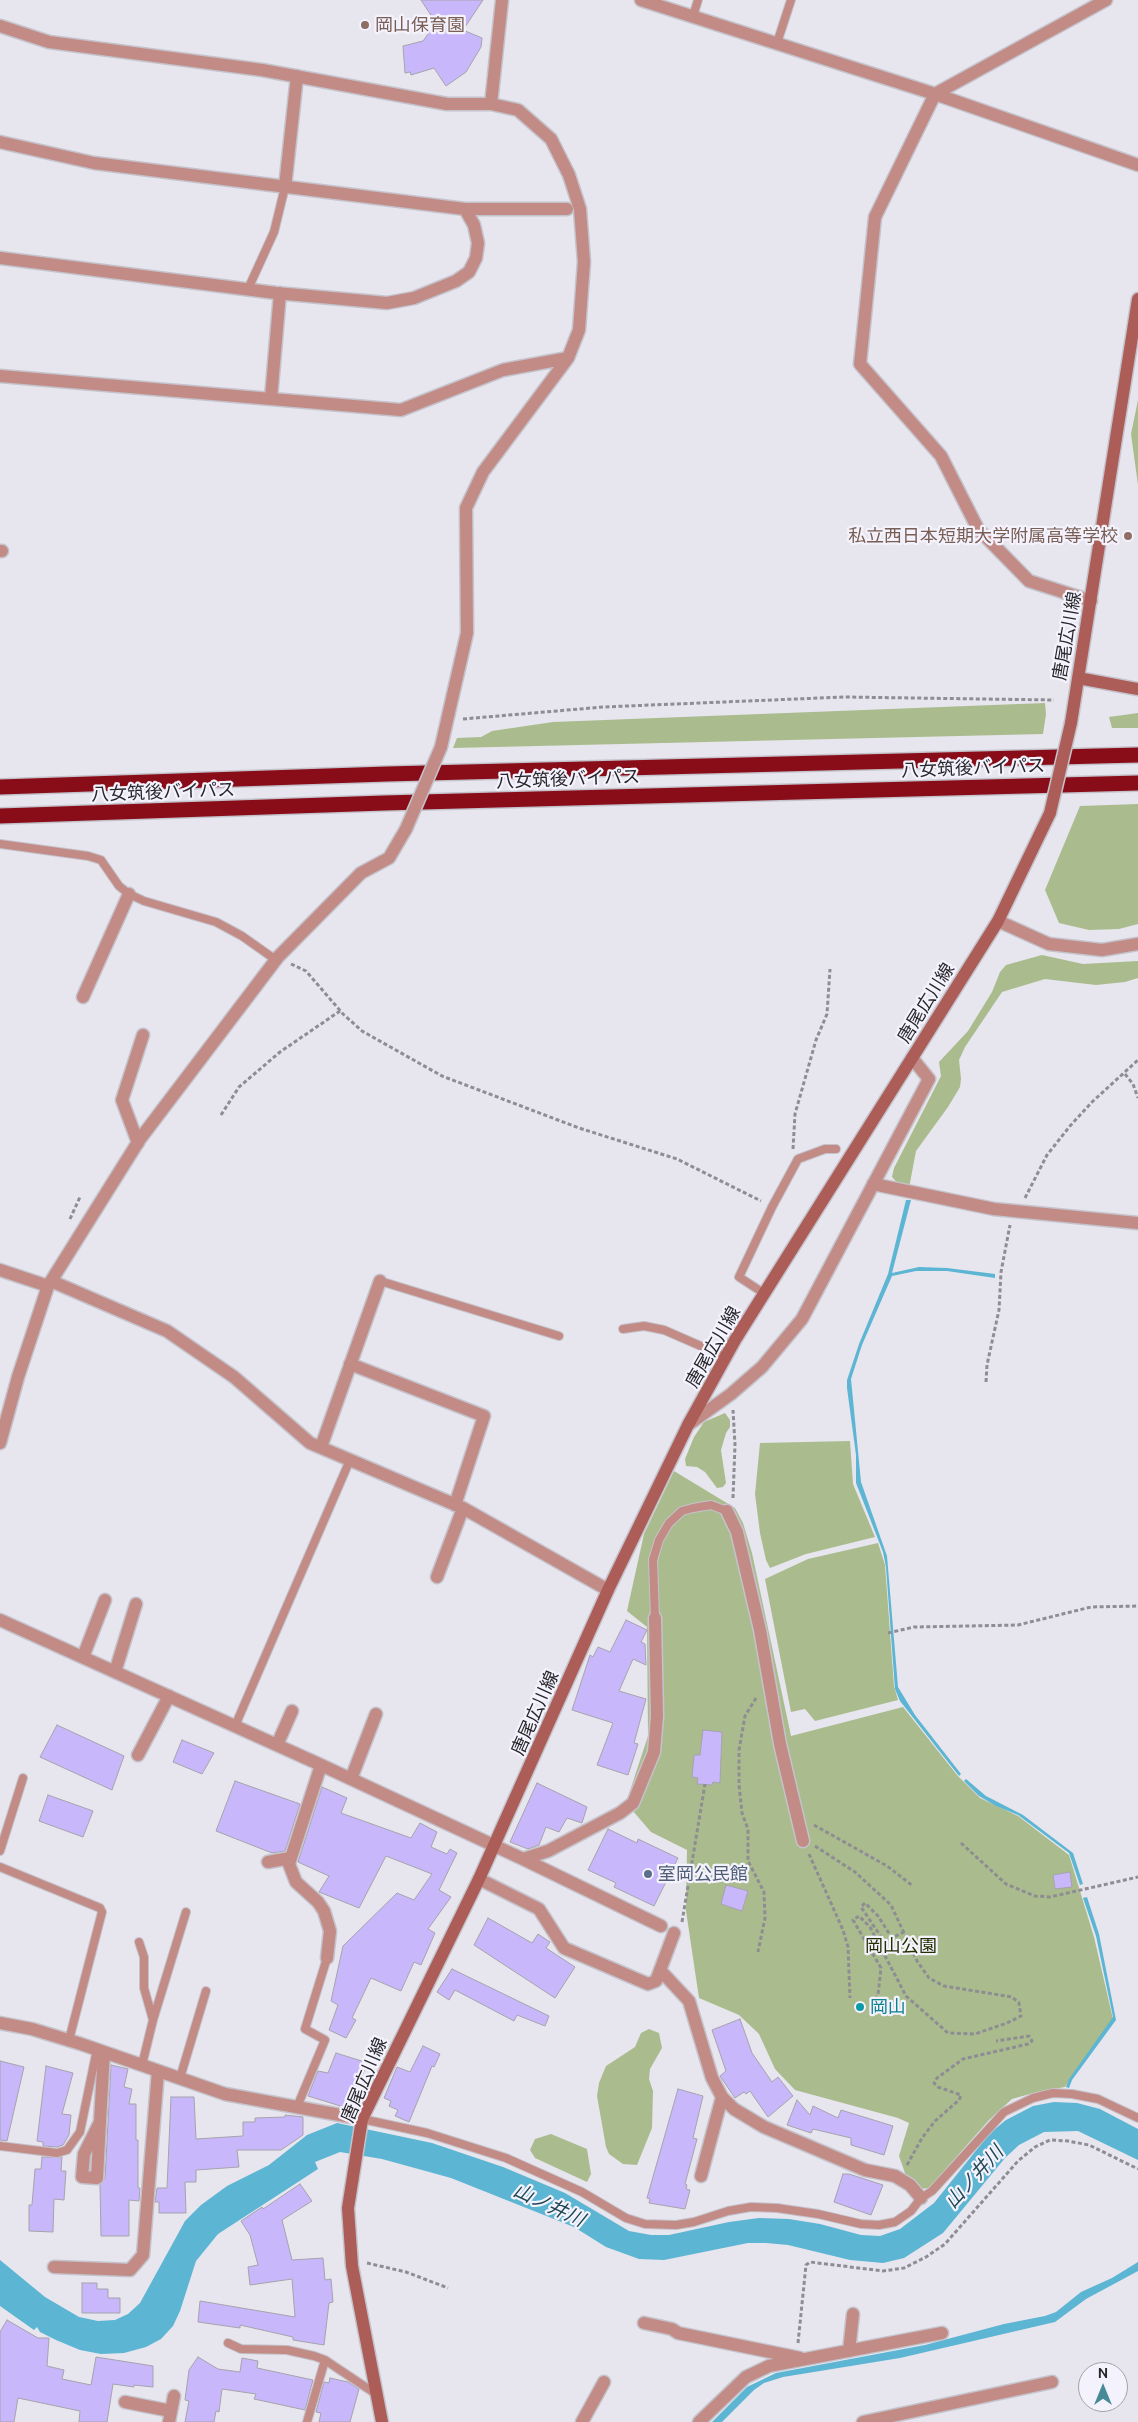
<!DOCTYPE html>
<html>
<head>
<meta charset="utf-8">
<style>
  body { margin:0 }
  #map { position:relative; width:1138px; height:2422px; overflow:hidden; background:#e7e5ee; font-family:Ubuntu,sans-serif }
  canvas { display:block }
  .north { position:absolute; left:1078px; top:2362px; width:50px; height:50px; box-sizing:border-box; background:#f4f2fc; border:1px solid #a2a1a8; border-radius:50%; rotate:0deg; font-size:14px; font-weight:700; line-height:20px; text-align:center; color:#27272a }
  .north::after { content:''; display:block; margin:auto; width:18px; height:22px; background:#468b97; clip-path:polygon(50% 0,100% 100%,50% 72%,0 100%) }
</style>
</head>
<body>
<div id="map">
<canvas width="1138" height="2422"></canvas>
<div class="north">N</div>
</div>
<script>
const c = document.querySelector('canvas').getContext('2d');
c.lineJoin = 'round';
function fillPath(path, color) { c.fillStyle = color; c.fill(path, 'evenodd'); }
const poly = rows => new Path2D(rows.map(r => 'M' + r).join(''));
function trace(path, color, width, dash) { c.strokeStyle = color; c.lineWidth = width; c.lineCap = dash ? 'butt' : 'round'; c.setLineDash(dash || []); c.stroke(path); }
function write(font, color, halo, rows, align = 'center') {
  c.font = font + ' Ubuntu,"Noto Sans JP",sans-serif'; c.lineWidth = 4.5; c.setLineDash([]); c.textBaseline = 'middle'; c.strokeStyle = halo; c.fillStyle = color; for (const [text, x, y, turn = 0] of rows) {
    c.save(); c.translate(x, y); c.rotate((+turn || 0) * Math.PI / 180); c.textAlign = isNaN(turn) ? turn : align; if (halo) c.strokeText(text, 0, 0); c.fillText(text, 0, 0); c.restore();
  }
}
fillPath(poly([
  [1138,400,1138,485,1131,434],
  [1045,703,1046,714,1043,734,453,748,457,738,481,737,492,731,553,722],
  [1138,713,1138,728,1112,728,1109,717],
  [1138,804,1138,924,1119,929,1089,930,1059,923,1045,890,1080,806],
  [1042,955,1083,964,1138,961,1138,978,1125,982,1096,985,1045,979,1002,992,965,1047,959,1060,961,1079,960,1087,948,1107,916,1151,909,1188,901,1187,892,1177,894,1168,941,1076,939,1062,968,1031,992,992,1000,972,1006,965],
  [725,1413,730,1420,730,1427,726,1433,721,1450,726,1483,723,1487,717,1488,705,1472,697,1467,686,1466,685,1459,694,1437,704,1422],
  [850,1441,853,1484,875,1537,806,1554,770,1568,766,1560,760,1533,755,1494,760,1443],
  [674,1471,735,1508,743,1523,752,1553,791,1736,903,1707,957,1775,980,1798,1018,1816,1069,1855,1094,1937,1113,2019,1065,2087,1037,2092,1012,2099,989,2120,929,2188,920,2189,906,2176,899,2156,909,2123,898,2118,795,2090,775,2069,759,2034,739,2015,699,1998,686,1911,687,1850,651,1832,626,1803,648,1736,647,1627,627,1611,644,1534],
  [878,1543,885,1565,894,1686,898,1700,815,1721,805,1709,791,1712,765,1579,808,1559],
  [649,2029,659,2033,662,2048,650,2069,649,2079,653,2091,652,2128,637,2165,623,2164,609,2154,606,2147,597,2096,599,2083,606,2066,635,2047,641,2033],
  [551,2134,587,2149,591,2174,587,2182,535,2158,530,2150,535,2139]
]), '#aabc8d');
fillPath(poly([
  [906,1200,911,1200,892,1273,919,1267,947,1268,995,1274,995,1278,947,1271,916,1271,892,1276,862,1345,851,1379,861,1482,887,1556,898,1687,915,1715,961,1774,959,1776,900,1701,895,1689,886,1567,883,1552,856,1483,856,1455,847,1388,847,1380,859,1344,888,1274],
  [966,1779,986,1796,1023,1815,1073,1853,1083,1884,1080,1885,1069,1853,1018,1815,996,1806,979,1796,964,1781],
  [1087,1897,1099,1934,1116,2020,1072,2080,1069,2088,1066,2087,1069,2079,1113,2017,1096,1936,1083,1898],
  [1054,2102,1077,2103,1100,2109,1138,2129,1138,2160,1078,2131,1044,2132,1019,2145,1005,2158,943,2233,904,2258,883,2263,850,2260,788,2245,766,2243,748,2243,664,2260,639,2259,606,2247,574,2227,451,2178,382,2159,340,2152,315,2162,318,2169,218,2234,196,2261,180,2311,173,2326,161,2339,146,2347,124,2353,101,2354,80,2350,56,2340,40,2332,37,2327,34,2330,0,2306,0,2260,45,2297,79,2317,98,2321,115,2320,128,2314,140,2303,185,2221,201,2205,227,2186,269,2165,307,2135,337,2123,432,2143,503,2167,565,2193,629,2231,651,2235,669,2235,729,2222,759,2218,789,2219,820,2224,861,2235,880,2236,900,2229,934,2203,990,2133,1006,2120,1033,2106],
  [1138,2262,1138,2271,1086,2299,1055,2322,900,2358,783,2377,764,2383,754,2390,722,2422,712,2422,747,2387,776,2373,925,2345,1004,2324,1045,2316,1056,2312,1081,2292,1112,2278]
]), '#5cb5d3');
const building = poly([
  [421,0,483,0,463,30,482,38,481,47,466,72,446,86,434,68,411,75,410,72,405,73,403,46,423,41,436,23,421,0],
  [626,1620,647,1630,641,1642,645,1644,646,1665,633,1659,619,1691,646,1699,634,1743,638,1744,628,1775,597,1765,613,1723,572,1710,590,1655,593,1657,598,1647,610,1652,626,1620],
  [57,1725,124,1756,112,1790,40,1757,57,1725],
  [703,1730,722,1732,720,1783,713,1782,712,1785,697,1784,698,1778,692,1777,694,1755,700,1755,703,1730],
  [182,1740,214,1753,202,1774,173,1762,182,1740],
  [235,1781,300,1804,285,1851,272,1853,216,1831,235,1781],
  [537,1783,587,1807,582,1823,567,1818,559,1832,546,1827,539,1845,528,1849,510,1842,537,1783],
  [322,1787,347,1798,341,1813,411,1838,420,1823,437,1832,431,1847,447,1854,450,1849,457,1853,439,1890,451,1897,428,1929,435,1933,421,1965,414,1962,401,1991,371,1978,352,2018,356,2020,346,2038,329,2030,338,2005,331,2001,343,1946,397,1893,414,1900,432,1874,386,1856,359,1908,319,1892,329,1876,298,1862,322,1787],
  [48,1795,93,1811,83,1837,39,1821,48,1795],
  [608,1829,637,1843,638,1839,678,1858,654,1906,614,1887,616,1883,588,1870,608,1829],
  [1070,1872,1072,1887,1055,1889,1053,1875,1070,1872],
  [726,1885,748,1891,742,1911,721,1904,726,1885],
  [488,1918,532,1943,538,1934,550,1942,546,1948,575,1967,555,1998,474,1945,488,1918],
  [452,1969,549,2016,545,2026,517,2015,514,2021,455,1990,449,2000,437,1992,452,1969],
  [740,2019,752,2053,772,2082,778,2077,793,2096,768,2117,750,2091,746,2094,744,2092,735,2098,720,2076,726,2071,712,2030,740,2019],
  [423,2046,440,2054,434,2067,432,2066,409,2122,395,2116,398,2110,389,2106,391,2101,384,2098,397,2067,410,2072,423,2046],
  [336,2053,368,2063,347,2108,308,2096,318,2071,328,2073,336,2053],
  [0,2061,24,2067,7,2141,0,2140,0,2061],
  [111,2065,128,2069,124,2087,132,2089,129,2104,136,2104,136,2140,138,2140,138,2188,140,2188,139,2201,129,2200,129,2236,101,2236,100,2185,105,2178,111,2065],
  [46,2066,73,2073,62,2114,71,2115,69,2135,63,2145,57,2147,43,2146,43,2142,37,2141,46,2066],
  [678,2089,703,2096,693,2138,697,2139,685,2184,687,2185,686,2189,690,2190,685,2209,649,2203,650,2199,647,2198,678,2089],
  [171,2097,194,2097,196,2139,243,2136,243,2122,255,2122,255,2118,285,2117,285,2115,303,2117,303,2135,281,2150,237,2150,239,2167,196,2170,196,2182,185,2182,186,2213,159,2213,159,2202,155,2202,157,2188,167,2188,171,2097],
  [797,2100,810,2115,813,2106,838,2118,841,2110,893,2126,884,2155,851,2145,851,2138,813,2129,811,2133,787,2125,797,2100],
  [42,2157,62,2157,61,2171,66,2171,64,2200,54,2199,53,2232,29,2231,29,2205,32,2205,35,2169,41,2169,42,2157],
  [843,2174,849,2174,883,2185,871,2215,834,2202,843,2174],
  [300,2184,312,2201,282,2220,292,2260,323,2258,325,2280,331,2279,333,2302,329,2303,324,2345,293,2340,293,2337,240,2325,240,2328,198,2322,200,2301,295,2317,292,2279,250,2285,248,2267,258,2265,250,2235,241,2221,262,2207,263,2209,300,2184],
  [82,2283,97,2283,97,2289,108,2289,108,2298,120,2298,120,2313,82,2313,82,2283],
  [7,2320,38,2338,49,2338,47,2366,64,2370,62,2379,91,2385,96,2357,153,2366,153,2387,134,2385,134,2387,113,2384,107,2422,79,2422,80,2411,18,2398,14,2422,0,2422,0,2332,7,2320],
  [198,2357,218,2369,240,2372,242,2358,258,2361,257,2368,313,2380,305,2410,254,2399,256,2394,222,2389,219,2412,216,2411,214,2422,185,2422,189,2401,185,2400,189,2370,198,2357],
  [330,2378,348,2382,359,2389,350,2422,319,2422,321,2413,316,2412,324,2382,329,2383,330,2378]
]);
fillPath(building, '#c8b7fa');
trace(building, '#a5a3ac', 1);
const lane = poly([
  [693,16,698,0],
  [777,43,791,0],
  [248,289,274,232,285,187],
  [0,844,88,856,101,860,119,886,129,894,144,901,216,922,242,936,276,960],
  [380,1281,559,1336],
  [765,1294,739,1277,772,1207,798,1159,825,1149,836,1149],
  [623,1329,644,1326,664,1330,726,1357],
  [655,1618,653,1560,659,1540,669,1523,682,1511,693,1508,711,1505,727,1511],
  [235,1726,350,1460],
  [0,1851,23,1778],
  [0,1867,100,1908,102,1912,69,2040],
  [139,1942,144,1957,144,1988,153,2020,142,2065],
  [153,2020,186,1912],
  [180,2078,206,1991],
  [297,2107,325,2040,305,2029,327,1958],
  [362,2119,427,2133,506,2158,582,2192,626,2218,645,2224,676,2225,694,2222,728,2211,751,2207,777,2208,818,2214,861,2224,879,2225,895,2222,911,2211,921,2198,932,2191,1004,2112,1033,2098,1053,2093,1072,2094,1098,2099,1138,2118],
  [0,2146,57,2153,67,2150,80,2132,97,2049],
  [228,2343,241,2349,287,2350,314,2356,325,2360,376,2394],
  [307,2422,325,2360]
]);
const street = poly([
  [641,0,935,94,1138,165],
  [0,26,49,42,262,70,447,104,491,104,518,110,551,139,569,175,580,209,584,262,579,330,568,358,503,370,401,410,0,376],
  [491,104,502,0],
  [0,142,94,163,465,209,474,225,478,243,476,258,469,272,456,281,414,298,387,303,276,293,0,258],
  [285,187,297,76],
  [465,209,567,209],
  [271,398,280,293],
  [0,551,2,551],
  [1091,601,1029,581,978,529,941,456,860,364,875,217,935,94,1106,0],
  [441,747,467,633,466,508,483,472,568,358],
  [998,921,1049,944,1102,950,1138,944],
  [83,997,129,894],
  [138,1143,122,1100,143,1035],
  [873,1184,994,1209,1138,1223],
  [0,1270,48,1286],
  [51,1281,167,1331,234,1377,310,1443,463,1508,608,1590],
  [350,1364,484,1416,455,1505],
  [688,1425,731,1394,762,1367,802,1319,929,1079,912,1058],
  [0,1443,18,1377,48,1286,140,1139,278,957,361,873,389,858,406,829],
  [321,1447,380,1281],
  [727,1511,737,1532,760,1630,780,1744,803,1841],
  [437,1577,463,1508],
  [0,1620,321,1765,523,1859,548,1851,620,1813,633,1803,654,1752,657,1716,655,1618],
  [83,1657,105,1600],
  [115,1672,136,1604],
  [277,1745,292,1711],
  [138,1755,169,1696],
  [321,1765,289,1864,296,1882,318,1902,324,1911,330,1931,327,1958],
  [351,1779,376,1714],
  [523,1859,661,1926],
  [268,1862,290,1858],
  [479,1879,539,1909,564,1948,648,1984,656,1981,674,1933],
  [660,1970,689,2001,712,2078,722,2097,734,2109,764,2127,865,2170,895,2176,910,2185,921,2198],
  [0,2023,32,2029,81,2044,225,2094,362,2119],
  [100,2122,84,2154,82,2177,97,2178,100,2122,104,2052],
  [701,2176,722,2097],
  [54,2267,130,2270,143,2255,158,2071],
  [644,2323,672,2329,678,2333,800,2358],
  [849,2351,853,2314],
  [125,2402,171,2411],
  [169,2422,174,2396],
  [582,2422,604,2382],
  [699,2422,746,2377,769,2366,942,2333],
  [863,2422,1052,2382]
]);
const secondary = poly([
  [1078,678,1138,689],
  [1071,723,1138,299],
  [382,2422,352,2266,348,2208,362,2119,479,1879,608,1590,688,1425,735,1340,998,921,1050,813]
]);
const highway = poly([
  [0,787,387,774,1138,755],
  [0,816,384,803,1138,783]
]);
trace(lane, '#c4c3cb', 10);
trace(street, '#c4c3cb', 15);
trace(secondary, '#c4c3cb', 15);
trace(highway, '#c4c3cb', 18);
trace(poly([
  [463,719,603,707,844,697,1054,700],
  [291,964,306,971,343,1014,362,1031,442,1076,579,1128,677,1159,761,1201],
  [1125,1074,1133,1084,1138,1098],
  [221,1115,239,1087,280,1052,340,1011],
  [793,1149,795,1114,816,1040,827,1014,830,969],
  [1025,1198,1047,1155,1070,1126,1092,1102,1138,1060],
  [70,1219,80,1197],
  [986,1382,987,1365,999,1310,1001,1272,1010,1225],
  [733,1498,735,1445,733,1410],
  [888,1633,914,1627,1018,1625,1091,1607,1138,1606],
  [756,1698,745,1716,739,1750,739,1785,742,1813,748,1829,748,1861,764,1892,765,1918,758,1952],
  [814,1825,887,1866,913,1886],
  [961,1843,1006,1884,1035,1896,1050,1897,1138,1877],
  [815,1846,855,1872,891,1905,917,1961,929,1978,944,1986,1012,1997,1019,2003,1021,2016,1007,2023,975,2034,948,2033,906,1996,870,1927,859,1916,853,1920,881,1968,878,1995,874,2001],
  [809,1854,843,1930,848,1947,850,1998],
  [682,1922,705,1784],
  [881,1947,886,1944,861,1907,865,1903,878,1916,892,1938,904,1932],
  [907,2165,922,2138,935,2121,959,2100,961,2095,938,2087,934,2083,937,2078,963,2059,1028,2044,1032,2041,1029,2036,996,2041],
  [367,2263,406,2272,448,2288],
  [798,2343,806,2265,810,2262,883,2271,904,2268,926,2257,945,2244,1018,2161,1035,2147,1050,2140,1068,2141,1089,2145,1138,2169]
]), '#8e8d93', 3, [4, 2.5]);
trace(lane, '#c38b86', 8);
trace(street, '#c38b86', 12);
trace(secondary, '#ad5d58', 12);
trace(highway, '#890d19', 15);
const streetBridge = poly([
  [406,829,441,747]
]);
const secondaryBridge = poly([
  [1050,813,1071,723]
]);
trace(streetBridge, '#c4c3cb', 15, []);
trace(secondaryBridge, '#c4c3cb', 15, []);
trace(streetBridge, '#c38b86', 12);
trace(secondaryBridge, '#ad5d58', 12);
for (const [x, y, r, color] of [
  [365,25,5,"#8d6e63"],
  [1128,536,5,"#8d6e63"],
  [648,1874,5,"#5c6f8a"],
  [860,2007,5,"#0f9aa8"]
]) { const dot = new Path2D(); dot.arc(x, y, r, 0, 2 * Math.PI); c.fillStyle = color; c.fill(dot); trace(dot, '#f4f2fc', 2); }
write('18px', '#785e54', '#f4f2fc', [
  ["岡山保育園",375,25],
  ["私立西日本短期大学附属高等学校",1118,536,"right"]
], 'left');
write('18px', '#27272a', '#f4f2fc', [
  ["唐尾広川線",1067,636,-80],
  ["八女筑後バイパス",973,768,-2],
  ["八女筑後バイパス",568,779,-2],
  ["八女筑後バイパス",163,792,-2],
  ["唐尾広川線",926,1003,-58],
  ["唐尾広川線",713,1347,-60],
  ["唐尾広川線",535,1713,-66],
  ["唐尾広川線",364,2080,-67]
]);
write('18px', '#4e5e75', '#f4f2fc', [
  ["室岡公民館",658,1874]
], 'left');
write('18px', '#223000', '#f4f2fc', [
  ["岡山公園",901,1946]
]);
write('18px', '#0d838f', '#f4f2fc', [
  ["岡山",870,2007]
], 'left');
write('italic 19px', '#1f4754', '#f4f2fc', [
  ["山ノ井川",974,2177,-48],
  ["山ノ井川",549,2205,25]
]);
</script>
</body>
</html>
